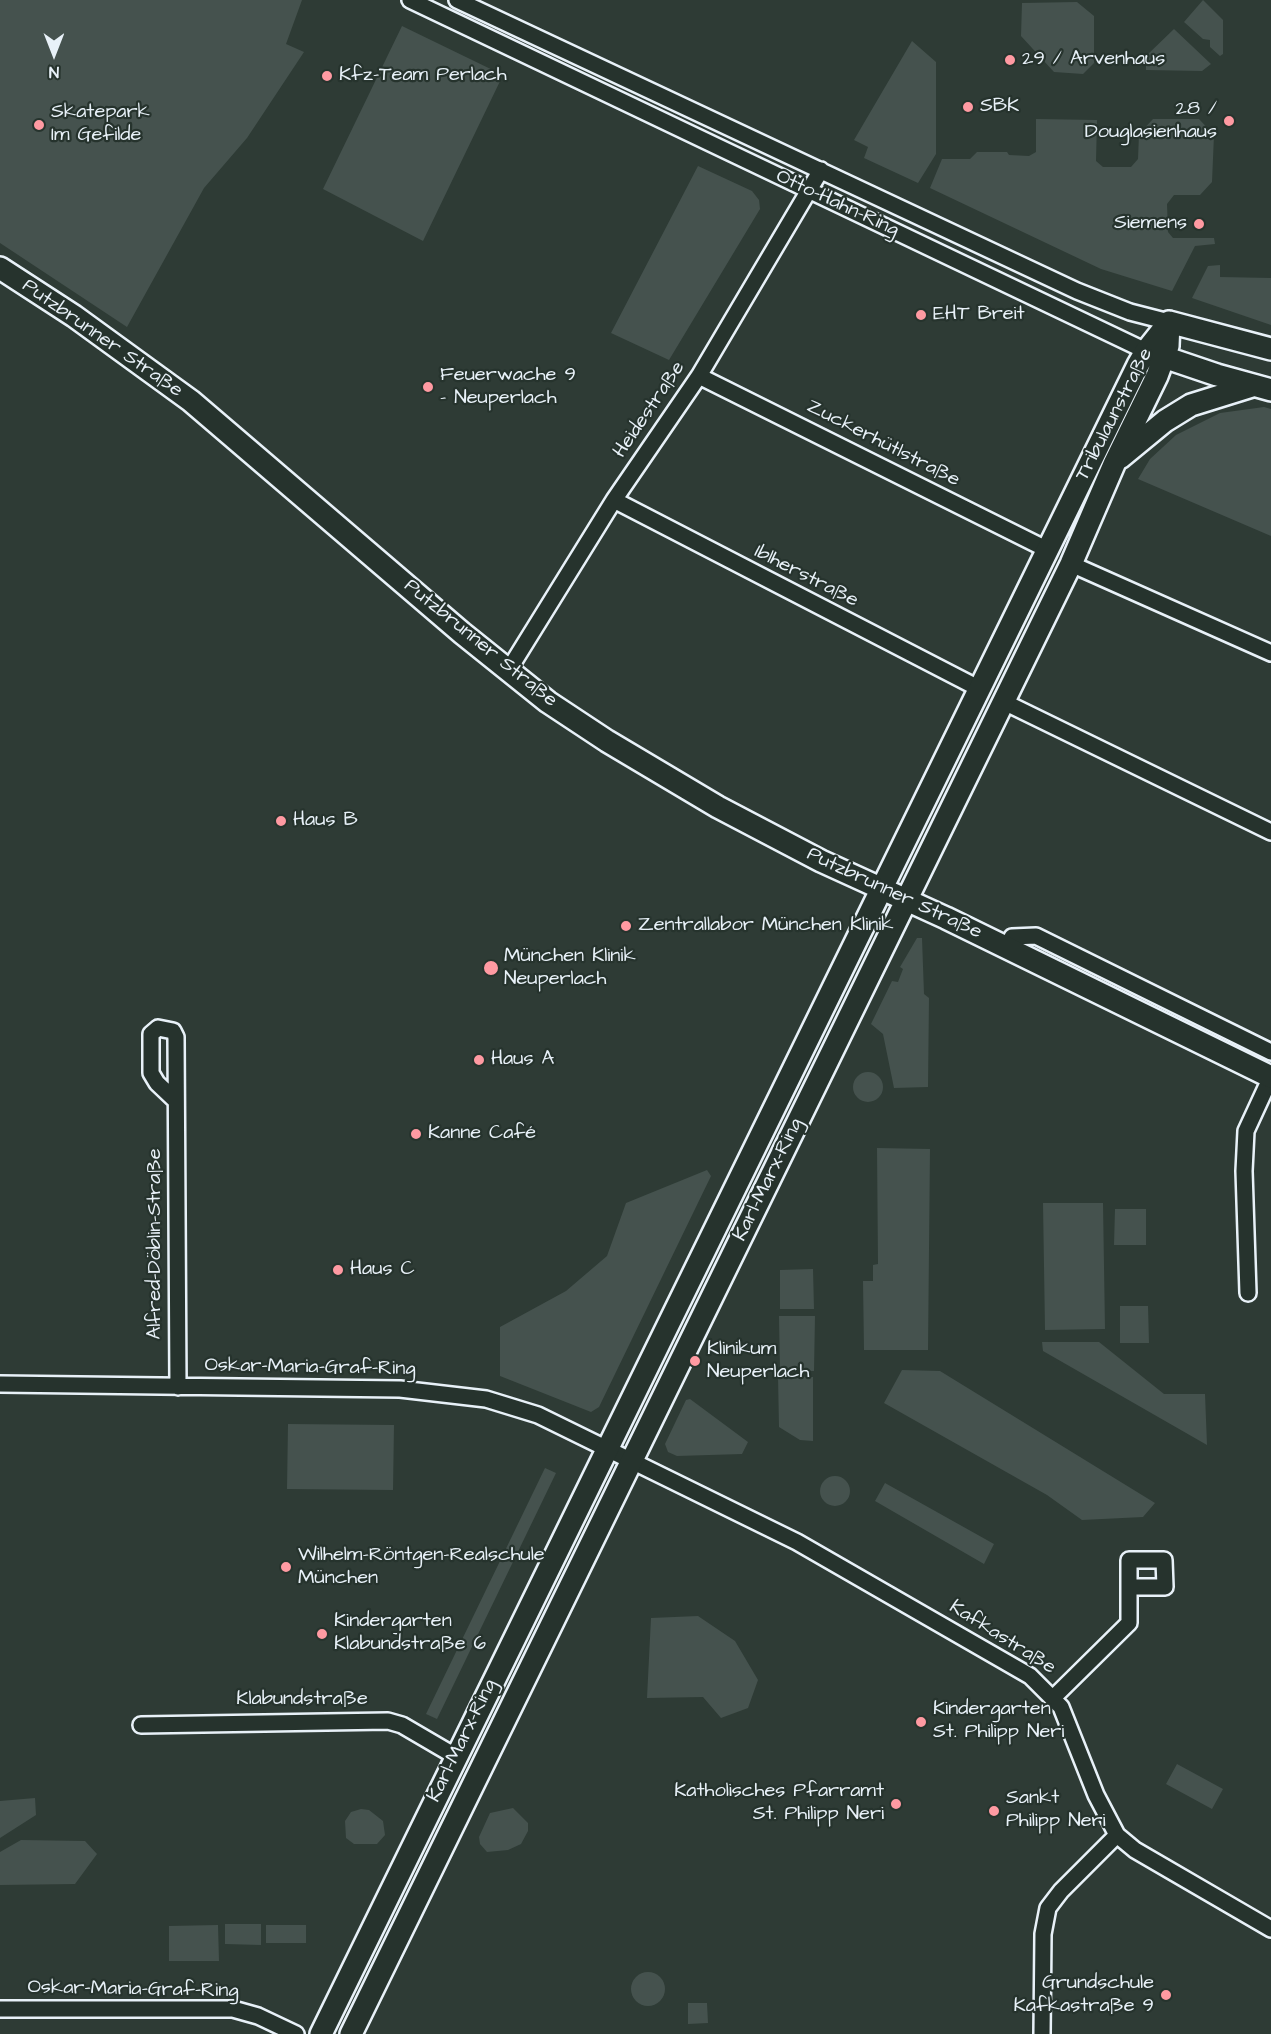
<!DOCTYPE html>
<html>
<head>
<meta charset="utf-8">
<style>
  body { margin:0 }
  #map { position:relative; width:1271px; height:2034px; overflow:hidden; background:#2e3b35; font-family:"Architects Daughter",sans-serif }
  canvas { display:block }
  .north { position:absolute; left:24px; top:24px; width:60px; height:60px; -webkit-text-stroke:4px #26332d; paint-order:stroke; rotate:180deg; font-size:16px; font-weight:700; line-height:24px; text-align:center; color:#e8f1f8 }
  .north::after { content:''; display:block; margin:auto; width:21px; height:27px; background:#e8f1f8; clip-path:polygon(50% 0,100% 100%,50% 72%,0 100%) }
</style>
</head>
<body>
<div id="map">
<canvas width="1271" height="2034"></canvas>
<div class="north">N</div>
</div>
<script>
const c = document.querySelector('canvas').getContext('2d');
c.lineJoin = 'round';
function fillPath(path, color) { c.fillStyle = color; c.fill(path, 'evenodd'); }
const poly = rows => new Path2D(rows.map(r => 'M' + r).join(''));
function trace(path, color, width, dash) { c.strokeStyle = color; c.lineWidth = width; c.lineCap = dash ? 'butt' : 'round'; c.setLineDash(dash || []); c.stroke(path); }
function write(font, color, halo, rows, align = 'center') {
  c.font = font + ' "Architects Daughter",sans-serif'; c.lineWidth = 4.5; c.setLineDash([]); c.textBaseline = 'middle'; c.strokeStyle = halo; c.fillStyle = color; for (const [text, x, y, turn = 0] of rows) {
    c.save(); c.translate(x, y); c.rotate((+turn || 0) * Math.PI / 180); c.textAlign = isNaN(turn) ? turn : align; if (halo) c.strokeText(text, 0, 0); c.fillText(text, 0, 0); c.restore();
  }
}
fillPath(poly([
  [0,0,302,0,286,44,304,52,247,138,204,188,127,327,0,243],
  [1203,0,1223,20,1223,54,1220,56,1210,47,1210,40,1203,39,1184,22],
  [1077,2,1094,16,1094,63,1083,74,1054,72,1021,36,1022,3],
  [402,26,503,75,423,241,323,189],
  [1174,29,1211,64,1202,71,1146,70,1146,56],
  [912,41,936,62,936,154,918,183,864,158,868,147,854,140],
  [1036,119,1097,120,1096,161,1103,167,1131,167,1138,159,1139,134,1153,119,1199,119,1214,135,1212,182,1200,195,1174,195,1167,204,1168,232,1173,238,1214,238,1215,244,1195,246,1172,291,1101,269,930,188,942,159,970,159,977,152,1007,152,1009,155,1029,156,1036,152],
  [698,166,752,191,759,200,760,209,669,360,611,333],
  [1220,265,1220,277,1271,278,1271,325,1192,298,1208,266],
  [1264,407,1271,409,1271,536,1138,479,1150,459,1176,435,1220,413],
  [917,938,922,938,924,994,929,998,928,1087,894,1088,883,1034,871,1024,892,981,898,982,903,969,900,967],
  '853 1087a15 15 0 1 1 30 0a15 15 0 1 1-30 0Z',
  [877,1148,930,1149,928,1350,864,1350,863,1281,873,1281,873,1265,878,1264],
  [707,1170,711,1176,599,1407,591,1412,500,1376,500,1327,566,1291,607,1256,626,1203],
  [1043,1203,1103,1203,1105,1329,1045,1330],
  [1115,1209,1146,1209,1146,1245,1114,1245],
  [813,1269,814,1309,780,1309,780,1270],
  [1120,1306,1148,1306,1149,1343,1120,1343],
  [779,1316,815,1316,814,1371,780,1371],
  [1042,1342,1099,1342,1164,1394,1205,1394,1207,1445,1043,1351],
  [902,1370,940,1371,1155,1503,1143,1517,1082,1520,1047,1495,884,1403],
  [778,1376,813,1377,813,1441,800,1440,779,1427],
  [690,1399,748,1442,742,1454,677,1456,668,1452,665,1444,686,1400],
  [288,1424,394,1425,393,1490,287,1489],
  [545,1468,556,1473,437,1719,426,1714],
  '820 1491a15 15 0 1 1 30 0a15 15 0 1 1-30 0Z',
  [885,1483,994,1544,984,1564,875,1501],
  [698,1616,735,1641,758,1680,748,1708,721,1718,703,1697,647,1698,651,1618],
  [1177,1764,1223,1789,1212,1809,1166,1784],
  [35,1798,36,1815,0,1838,0,1801],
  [513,1808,528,1823,528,1831,521,1844,508,1850,487,1852,480,1844,479,1837,490,1813],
  [361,1809,369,1810,383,1821,385,1835,377,1844,354,1844,346,1838,345,1821,351,1812],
  [21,1840,85,1841,97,1854,75,1884,0,1885,0,1852],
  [225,1924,261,1924,261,1945,225,1944],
  [218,1925,219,1961,169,1961,169,1926],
  [266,1925,306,1925,306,1943,266,1943],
  '631 1989a17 17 0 1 1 34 0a17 17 0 1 1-34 0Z',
  [688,2003,707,2003,708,2023,688,2024]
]), '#45524e');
const street = poly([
  [410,0,1146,351],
  [457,0,1077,291,1130,312,1169,322],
  [699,376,1048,550],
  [614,500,980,689],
  [1071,564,1271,653],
  [508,671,614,500,699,376,821,170],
  [1002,701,1271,832],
  [1007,947,1012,937,1036,936,1271,1052],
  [176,1101,157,1083,151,1073,151,1034,158,1028,173,1031,176,1037,178,1387],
  [1248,1293,1244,1171,1246,1131,1271,1077],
  [0,1384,400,1389,486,1399,538,1415,797,1542,1030,1676,1061,1707,1096,1795,1117,1835,1135,1850,1271,1929],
  [1054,1697,1129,1623,1129,1560,1164,1560,1165,1587,1131,1587],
  [141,1725,388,1721,402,1725,455,1756],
  [0,2009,233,2009,258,2016,296,2034],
  [1042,2034,1043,1934,1048,1908,1061,1891,1117,1835]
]);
const secondary = poly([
  [0,268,74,316,191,401,462,633,548,702,607,741,718,807,821,861,946,918,1271,1077],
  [1169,322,1271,349],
  [1152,353,1217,375,1271,390],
  [1120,458,1165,421,1191,405,1252,386],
  [321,2034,1138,365,1146,351,1169,322],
  [351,2034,1071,564,1115,462,1157,376,1168,346,1169,322]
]);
trace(street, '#e8f1f8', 20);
trace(secondary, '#e8f1f8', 26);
trace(street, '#26332d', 15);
trace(secondary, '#26332d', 21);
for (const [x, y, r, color] of [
  [1010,60,6,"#ff9aa2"],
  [327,76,6,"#ff9aa2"],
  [968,107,6,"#ff9aa2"],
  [1229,121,6,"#ff9aa2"],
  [39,125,6,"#ff9aa2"],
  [1199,224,6,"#ff9aa2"],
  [921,315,6,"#ff9aa2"],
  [428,387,6,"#ff9aa2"],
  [281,821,6,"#ff9aa2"],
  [626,926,6,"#ff9aa2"],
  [491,968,8,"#ff9aa2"],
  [479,1060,6,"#ff9aa2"],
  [416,1134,6,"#ff9aa2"],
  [338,1270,6,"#ff9aa2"],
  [695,1361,6,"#ff9aa2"],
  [286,1567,6,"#ff9aa2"],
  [322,1634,6,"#ff9aa2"],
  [921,1722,6,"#ff9aa2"],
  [896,1804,6,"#ff9aa2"],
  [994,1811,6,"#ff9aa2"],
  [1166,1995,6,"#ff9aa2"]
]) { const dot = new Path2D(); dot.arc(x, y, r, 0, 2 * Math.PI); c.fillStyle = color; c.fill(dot); trace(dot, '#26332d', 2); }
write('20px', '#e8f1f8', '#26332d', [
  ["29 / Arvenhaus",1022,60],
  ["Kfz-Team Perlach",339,76],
  ["SBK",980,107],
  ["28 /",1217,110,"right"],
  ["Douglasienhaus",1217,133,"right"],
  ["Skatepark",51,113],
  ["Im Gefilde",51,136],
  ["Siemens",1187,224,"right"],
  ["EHT Breit",933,315],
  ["Feuerwache 9",440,376],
  ["- Neuperlach",440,399],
  ["Haus B",293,821],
  ["Zentrallabor München Klinik",638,926],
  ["München Klinik",504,957],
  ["Neuperlach",504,980],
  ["Haus A",491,1060],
  ["Kanne Café",428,1134],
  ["Haus C",350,1270],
  ["Klinikum",707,1350],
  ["Neuperlach",707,1373],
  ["Wilhelm-Röntgen-Realschule",298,1556],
  ["München",298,1579],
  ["Kindergarten",334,1622],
  ["Klabundstraße 6",334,1645],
  ["Kindergarten",933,1710],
  ["St. Philipp Neri",933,1733],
  ["Katholisches Pfarramt",884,1792,"right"],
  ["St. Philipp Neri",884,1815,"right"],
  ["Sankt",1006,1799],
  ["Philipp Neri",1006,1822],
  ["Grundschule",1154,1984,"right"],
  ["Kafkastraße 9",1154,2007,"right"]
], 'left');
write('20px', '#e8f1f8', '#26332d', [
  ["Otto-Hahn-Ring",837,204,25],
  ["Putzbrunner Straße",102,339,35],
  ["Heidestraße",650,410,-56],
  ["Tribulaunstraße",1115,415,-63],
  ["Zuckerhütlstraße",883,444,27],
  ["Iblherstraße",806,577,27],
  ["Putzbrunner Straße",480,644,39],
  ["Putzbrunner Straße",894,894,25],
  ["Karl-Marx-Ring",769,1180,-64],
  ["Alfred-Döblin-Straße",156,1244,-90],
  ["Oskar-Maria-Graf-Ring",310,1368,1],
  ["Kafkastraße",1002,1638,32],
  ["Klabundstraße",302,1700],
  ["Karl-Marx-Ring",463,1741,-64],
  ["Oskar-Maria-Graf-Ring",133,1990,1]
]);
</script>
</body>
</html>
